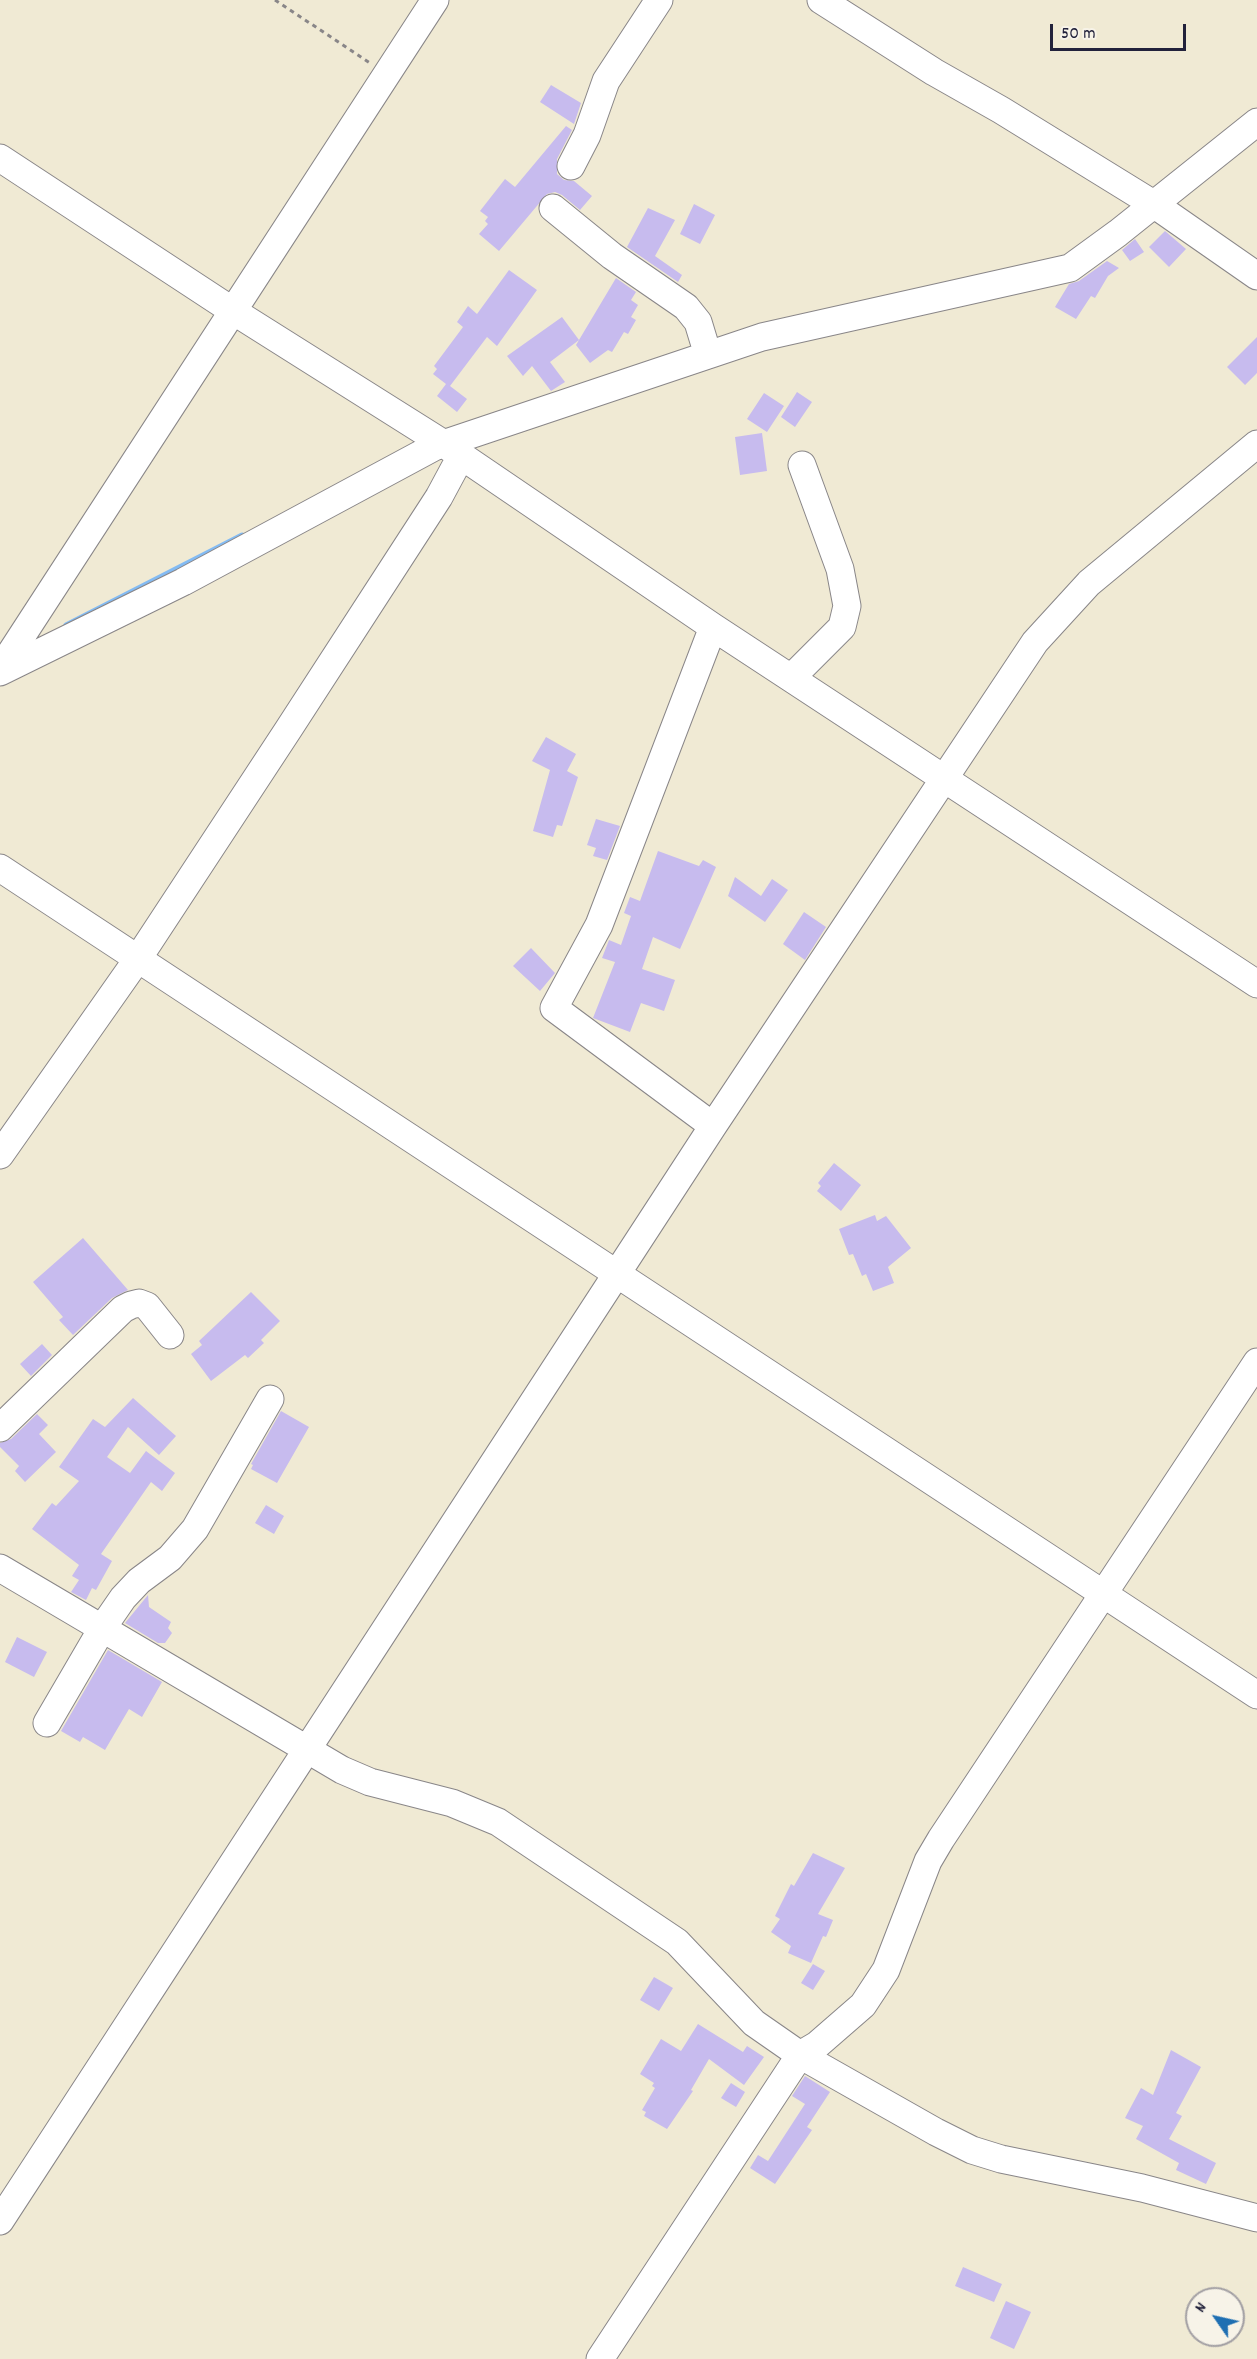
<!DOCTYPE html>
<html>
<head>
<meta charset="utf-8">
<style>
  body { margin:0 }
  #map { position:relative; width:1257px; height:2359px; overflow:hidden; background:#f0ead4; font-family:Dekko,sans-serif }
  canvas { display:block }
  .north { position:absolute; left:1185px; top:2287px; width:60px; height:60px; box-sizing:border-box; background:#f7f3e8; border:2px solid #a29fa3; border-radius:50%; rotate:304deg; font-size:16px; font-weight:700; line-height:24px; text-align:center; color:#22223b }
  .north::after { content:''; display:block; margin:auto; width:21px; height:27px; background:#1f6fb2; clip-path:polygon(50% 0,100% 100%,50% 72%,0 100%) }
  .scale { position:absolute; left:1050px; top:24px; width:136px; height:27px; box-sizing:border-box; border:3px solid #22223b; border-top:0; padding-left:8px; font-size:18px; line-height:21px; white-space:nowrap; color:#22223b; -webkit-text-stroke:4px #f7f3e8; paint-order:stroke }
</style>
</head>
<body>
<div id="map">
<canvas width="1257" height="2359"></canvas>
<div class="north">N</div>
<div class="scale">50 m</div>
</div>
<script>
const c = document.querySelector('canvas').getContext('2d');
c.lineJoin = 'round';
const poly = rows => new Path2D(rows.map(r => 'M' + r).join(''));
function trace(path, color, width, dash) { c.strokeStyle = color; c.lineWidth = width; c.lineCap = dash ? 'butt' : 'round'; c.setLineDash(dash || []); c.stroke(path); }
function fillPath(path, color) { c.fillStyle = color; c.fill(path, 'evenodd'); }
trace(poly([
  [66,625,242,535]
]), '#83bbf3', 5);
fillPath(poly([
  [551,85,581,103,574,124,540,102],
  [566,126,572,130,557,159,557,174,564,180,574,181,592,196,580,210,562,195,555,192,547,194,499,251,479,234,488,224,485,221,488,217,480,211,505,179,515,187],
  [694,204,715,215,700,244,680,234],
  [648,208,675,220,655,256,682,275,678,282,627,247],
  [1165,231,1186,249,1169,267,1149,247],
  [1135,239,1144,252,1130,261,1122,250],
  [1107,261,1119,268,1108,276,1095,298,1091,296,1076,319,1055,307,1069,284,1079,281],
  [509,270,537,290,497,346,487,337,450,386,467,399,457,412,437,396,446,384,433,374,437,369,434,366,463,327,457,322,468,306,477,314],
  [616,278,636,292,631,300,638,305,631,317,636,320,628,334,624,332,612,352,608,350,590,363,576,345],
  [562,317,579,340,550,362,565,382,551,391,532,366,523,376,507,356],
  [1257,337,1257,373,1245,385,1227,367],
  [797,392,812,402,795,427,781,417],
  [764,393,784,406,767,432,747,419],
  [762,433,767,471,740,475,735,437],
  [546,737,576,754,567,771,578,777,562,826,557,825,553,837,533,831,550,770,532,761],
  [596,819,620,826,607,860,593,856,596,848,587,845],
  [658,851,699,866,703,860,716,867,680,949,653,937,642,969,675,980,664,1011,641,1003,630,1032,593,1018,615,962,602,958,609,940,621,945,631,916,624,913,630,897,640,901],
  [735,877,761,896,772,879,788,890,765,922,728,896],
  [804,912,826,927,805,960,783,944],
  [531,948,555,973,540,991,513,966],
  [834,1163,861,1185,841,1211,817,1191,821,1186,818,1183],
  [875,1215,877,1221,886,1216,911,1248,888,1267,894,1283,873,1291,866,1274,862,1276,853,1254,849,1255,839,1229],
  [83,1238,128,1290,112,1298,73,1335,59,1320,63,1317,33,1282],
  [251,1292,280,1321,261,1340,264,1343,248,1358,245,1355,211,1381,191,1354,202,1345,199,1341],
  [42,1344,52,1355,31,1376,20,1364],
  [133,1398,176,1436,159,1455,128,1427,107,1457,130,1473,146,1451,175,1473,162,1491,151,1482,101,1554,112,1561,96,1590,92,1588,86,1600,71,1592,79,1580,72,1576,79,1565,32,1529,52,1503,56,1506,79,1481,59,1467,93,1419,105,1427],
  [281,1411,309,1427,277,1483,251,1469,253,1465,251,1464],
  [37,1414,48,1425,39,1434,56,1452,25,1482,15,1471,19,1466,0,1447,0,1443,11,1439],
  [266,1505,284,1516,274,1534,255,1523],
  [148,1595,149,1607,171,1622,168,1628,172,1633,165,1643,158,1643,125,1623],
  [17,1637,47,1652,34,1677,5,1662],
  [108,1650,162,1682,142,1717,129,1709,105,1750,83,1737,80,1742,61,1731],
  [813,1853,845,1868,818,1914,833,1920,826,1937,823,1936,811,1963,788,1953,791,1946,771,1932,780,1919,775,1916,791,1884,794,1886],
  [813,1964,825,1971,813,1990,801,1983],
  [654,1977,673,1988,659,2011,640,2000],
  [698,2024,743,2052,747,2046,764,2057,744,2085,709,2059,691,2090,693,2091,667,2129,644,2116,646,2112,642,2110,655,2088,652,2086,654,2083,640,2074,661,2039,681,2051],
  [1171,2050,1201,2067,1176,2113,1182,2116,1169,2139,1216,2163,1206,2184,1176,2170,1179,2163,1136,2139,1143,2126,1125,2118,1141,2088,1153,2095],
  [805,2076,830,2092,807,2127,812,2130,775,2184,750,2168,758,2155,768,2161,805,2104,792,2096],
  [731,2083,745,2092,736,2107,721,2098],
  [963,2267,1002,2284,994,2302,955,2286],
  [1006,2301,1031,2312,1014,2349,990,2338]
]), '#c7bbee');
const minor = poly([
  [821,0,934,72,1001,110,1155,205,1257,276],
  [0,158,233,311,444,444,713,627,1257,984],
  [571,166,587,135,606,81,659,0],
  [553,208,612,256,686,307,698,322,708,355],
  [3,670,12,651,435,0],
  [0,672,183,582,434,447,762,337,1070,268,1118,233,1257,122],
  [791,678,842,627,847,606,840,569,802,465],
  [0,868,1257,1695],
  [713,1126,554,1008,599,925,713,627],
  [0,1155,139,957,288,730,439,497,461,456],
  [0,1428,123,1309,131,1305,139,1303,147,1306,170,1335],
  [0,1568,342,1770,370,1782,452,1803,498,1822,677,1942,754,2023,800,2055,936,2132,972,2150,1001,2159,1142,2188,1257,2218],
  [47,1723,103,1627,123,1598,139,1581,170,1558,195,1529,270,1399],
  [0,2221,713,1126,1035,642,1089,583,1257,444],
  [600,2359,800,2055,817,2045,863,2005,886,1970,928,1861,941,1839,1257,1362]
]);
trace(minor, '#898688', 29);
trace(poly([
  [275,0,370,63]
]), '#898688', 3, [4.5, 4.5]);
trace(minor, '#fff', 27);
</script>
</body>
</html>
